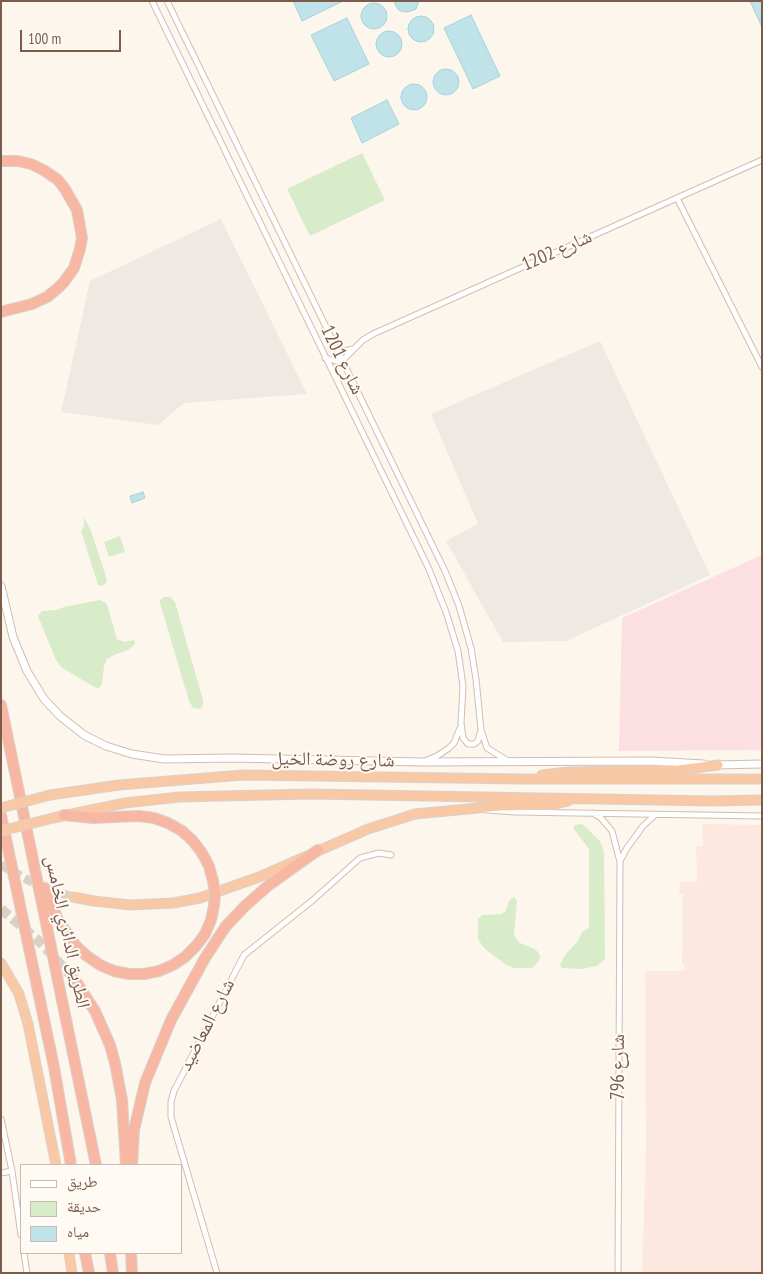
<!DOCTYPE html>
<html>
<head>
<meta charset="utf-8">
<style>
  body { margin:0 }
  #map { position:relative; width:763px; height:1274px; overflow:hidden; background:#fdf6ec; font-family:"PT Sans Narrow","Noto Naskh Arabic",sans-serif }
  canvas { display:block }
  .frame { position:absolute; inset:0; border:2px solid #7a5c4d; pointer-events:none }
  .legend { position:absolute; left:20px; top:1164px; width:162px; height:90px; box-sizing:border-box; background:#fffaf3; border:1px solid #cabbb1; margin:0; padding:6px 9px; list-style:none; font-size:15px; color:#7a5c4d }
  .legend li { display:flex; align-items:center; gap:10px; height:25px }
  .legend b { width:25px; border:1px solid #cabbb1 }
  .scale { position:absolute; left:20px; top:30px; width:101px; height:22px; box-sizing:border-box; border:2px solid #7a5c4d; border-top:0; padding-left:6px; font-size:15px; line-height:18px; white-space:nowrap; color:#7a5c4d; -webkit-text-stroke:4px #fffaf3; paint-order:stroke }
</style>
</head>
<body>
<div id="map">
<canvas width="763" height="1274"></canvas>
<div class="frame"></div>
<ul class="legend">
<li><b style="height:6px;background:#fff"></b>طريق</li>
<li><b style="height:14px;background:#d8ecc9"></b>حديقة</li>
<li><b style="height:14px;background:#bfe3e8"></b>مياه</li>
</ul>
<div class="scale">100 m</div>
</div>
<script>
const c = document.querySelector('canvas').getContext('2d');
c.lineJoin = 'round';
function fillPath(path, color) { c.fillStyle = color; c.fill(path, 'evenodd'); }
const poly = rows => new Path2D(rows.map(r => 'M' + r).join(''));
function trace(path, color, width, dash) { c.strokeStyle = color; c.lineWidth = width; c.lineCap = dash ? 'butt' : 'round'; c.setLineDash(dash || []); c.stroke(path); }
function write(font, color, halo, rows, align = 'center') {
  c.font = font + ' "PT Sans Narrow","Noto Naskh Arabic",sans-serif'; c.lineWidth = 4; c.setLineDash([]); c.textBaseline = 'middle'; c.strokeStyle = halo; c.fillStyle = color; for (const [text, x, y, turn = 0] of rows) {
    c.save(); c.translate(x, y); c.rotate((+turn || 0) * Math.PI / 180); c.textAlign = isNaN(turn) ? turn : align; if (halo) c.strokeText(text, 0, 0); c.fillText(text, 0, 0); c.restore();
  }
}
fillPath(poly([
  [702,824,762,825,762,1273,642,1273,646,1148,645,971,684,971,684,963,682,963,683,894,679,894,680,882,697,882,696,846,703,846]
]), '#fde8e0');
fillPath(poly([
  [221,219,307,394,184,403,158,425,61,412,90,281],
  [600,341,710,575,566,641,503,642,446,541,478,524,431,414]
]), '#efe9e4');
fillPath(poly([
  [762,555,762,750,619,751,622,618]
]), '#fbdfe3');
fillPath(poly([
  [362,153,385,200,310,236,287,189],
  [84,517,91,531,107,580,105,584,101,586,98,585,81,531,84,526],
  [120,536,125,552,109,557,104,542],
  [164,597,170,597,175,602,203,700,203,705,200,709,193,708,189,701,160,603,160,600],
  [100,600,106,603,108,608,117,639,124,642,134,640,135,644,128,650,114,655,107,659,104,666,102,684,99,688,94,687,61,667,56,660,38,616,42,611,56,610,64,607],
  [582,824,599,840,603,848,604,855,605,959,597,966,581,969,562,968,560,965,565,955,577,942,582,932,589,928,589,849,573,828,574,825],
  [514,897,517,901,514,935,520,943,534,949,538,952,540,957,538,962,532,968,514,968,506,965,484,948,478,939,478,919,482,915,501,914,506,911,509,901]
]), '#d8ecc9');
const water = poly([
  [293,1,343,1,302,21,293,1],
  [394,1,419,1,416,9,408,12,400,11,397,8,394,1],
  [750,1,762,1,762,27,750,1],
  '361 16a13 13 0 1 1 26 0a13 13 0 1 1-26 0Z',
  [471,15,500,76,473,89,444,28,471,15],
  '408 29a13 13 0 1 1 26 0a13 13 0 1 1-26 0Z',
  [347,18,369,64,334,81,311,35,347,18],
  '376 44a13 13 0 1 1 26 0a13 13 0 1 1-26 0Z',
  '433 82a13 13 0 1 1 26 0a13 13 0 1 1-26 0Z',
  '401 97a13 13 0 1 1 26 0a13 13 0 1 1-26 0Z',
  [387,100,399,124,362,143,351,118,387,100],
  [143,492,145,498,132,503,130,496,143,492]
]);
fillPath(water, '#bfe3e8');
trace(water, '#a5d3da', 1);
trace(poly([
  [1,865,28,880,50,890,73,897]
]), '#dcd0c4', 9, [9, 4.5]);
trace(poly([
  [1,909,40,942,75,980]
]), '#dcd0c4', 10, [10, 5]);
const minor = poly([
  [152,1,428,567,446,612,458,651,463,686,461,723,463,738,468,744,474,744,478,741,480,733],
  [167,1,445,571,459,606,471,648,476,679,481,730,487,748,508,761],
  [677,198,762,367],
  [335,347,345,351,353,349],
  [325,358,337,361,342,361,363,340,373,334,762,160],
  [427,760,437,756,449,748,454,743,460,728],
  [487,810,515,812,762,816],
  [593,813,601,818,612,831,620,862,618,1273],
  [620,861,627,848,643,826,655,815],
  [1,1119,12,1171,21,1235],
  [1,1173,12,1171],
  [24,1253,27,1273],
  [217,1273,171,1117,171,1102,174,1091,244,955,313,900,360,858,379,853,391,855]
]);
const tertiary = poly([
  [1,586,13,637,27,671,44,699,60,716,84,735,106,746,132,754,164,759,232,758,423,762,651,761,704,764],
  [715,765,762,764]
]);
const trunk = poly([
  [542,775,567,772,678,770,718,765],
  [50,795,119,785,243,775,522,779,762,779],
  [53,818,125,803,179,797,311,794,713,801,762,800],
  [73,897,94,901,130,905,173,903,200,898,259,877,368,829,415,814,499,806,549,805,568,801],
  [1,963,19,994,28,1024,56,1165],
  [69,1253,72,1273]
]);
const motorway = poly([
  [1,161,18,161,31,164,45,171,58,180,65,189,77,210,82,238,80,249,74,268,64,282,57,289,47,297,32,304,1,312],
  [1,705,96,1165],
  [1,815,54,1067,71,1165],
  [64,815,93,818,139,816,154,818,168,823,182,831,193,841,202,853,209,866,213,881],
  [45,888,58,920,76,946,87,956,100,965,114,971,129,974,144,974,159,971,173,965,185,957,196,946,205,934,211,920,214,906],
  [75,980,95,1011,110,1045,115,1063,122,1100,126,1165],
  [132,1165,134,1130,145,1083,171,1020,205,958,226,926,245,906,269,885,318,850],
  [85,1253,89,1273],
  [110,1253,113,1273],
  [131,1253,132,1273]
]);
trace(minor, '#d1beb0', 7);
trace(tertiary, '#d1beb0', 9);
trace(trunk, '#dad1cd', 11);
trace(motorway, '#dad1cd', 12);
trace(minor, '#fff', 5);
trace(tertiary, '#fff', 7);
trace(trunk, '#f9c8a4', 9);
trace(motorway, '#f7b7a3', 10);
const trunkBridge = poly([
  [1,808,50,795],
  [1,831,53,818]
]);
const motorwayBridge = poly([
  [213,881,215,893,214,906]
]);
trace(trunkBridge, '#dad1cd', 11, []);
trace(motorwayBridge, '#dad1cd', 12, []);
trace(trunkBridge, '#f9c8a4', 9);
trace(motorwayBridge, '#f7b7a3', 10);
write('19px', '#7a5c4d', '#fffaf3', [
  ["شارع 1202",557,251,-24],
  ["شارع 1201",342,360,64],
  ["شارع روضة الخيل",333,760,1],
  ["الطريق الدائري الخامس",67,932,78],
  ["شارع المعاضيد",207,1025,-63],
  ["شارع 796",619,1067,-90]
]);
</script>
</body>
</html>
